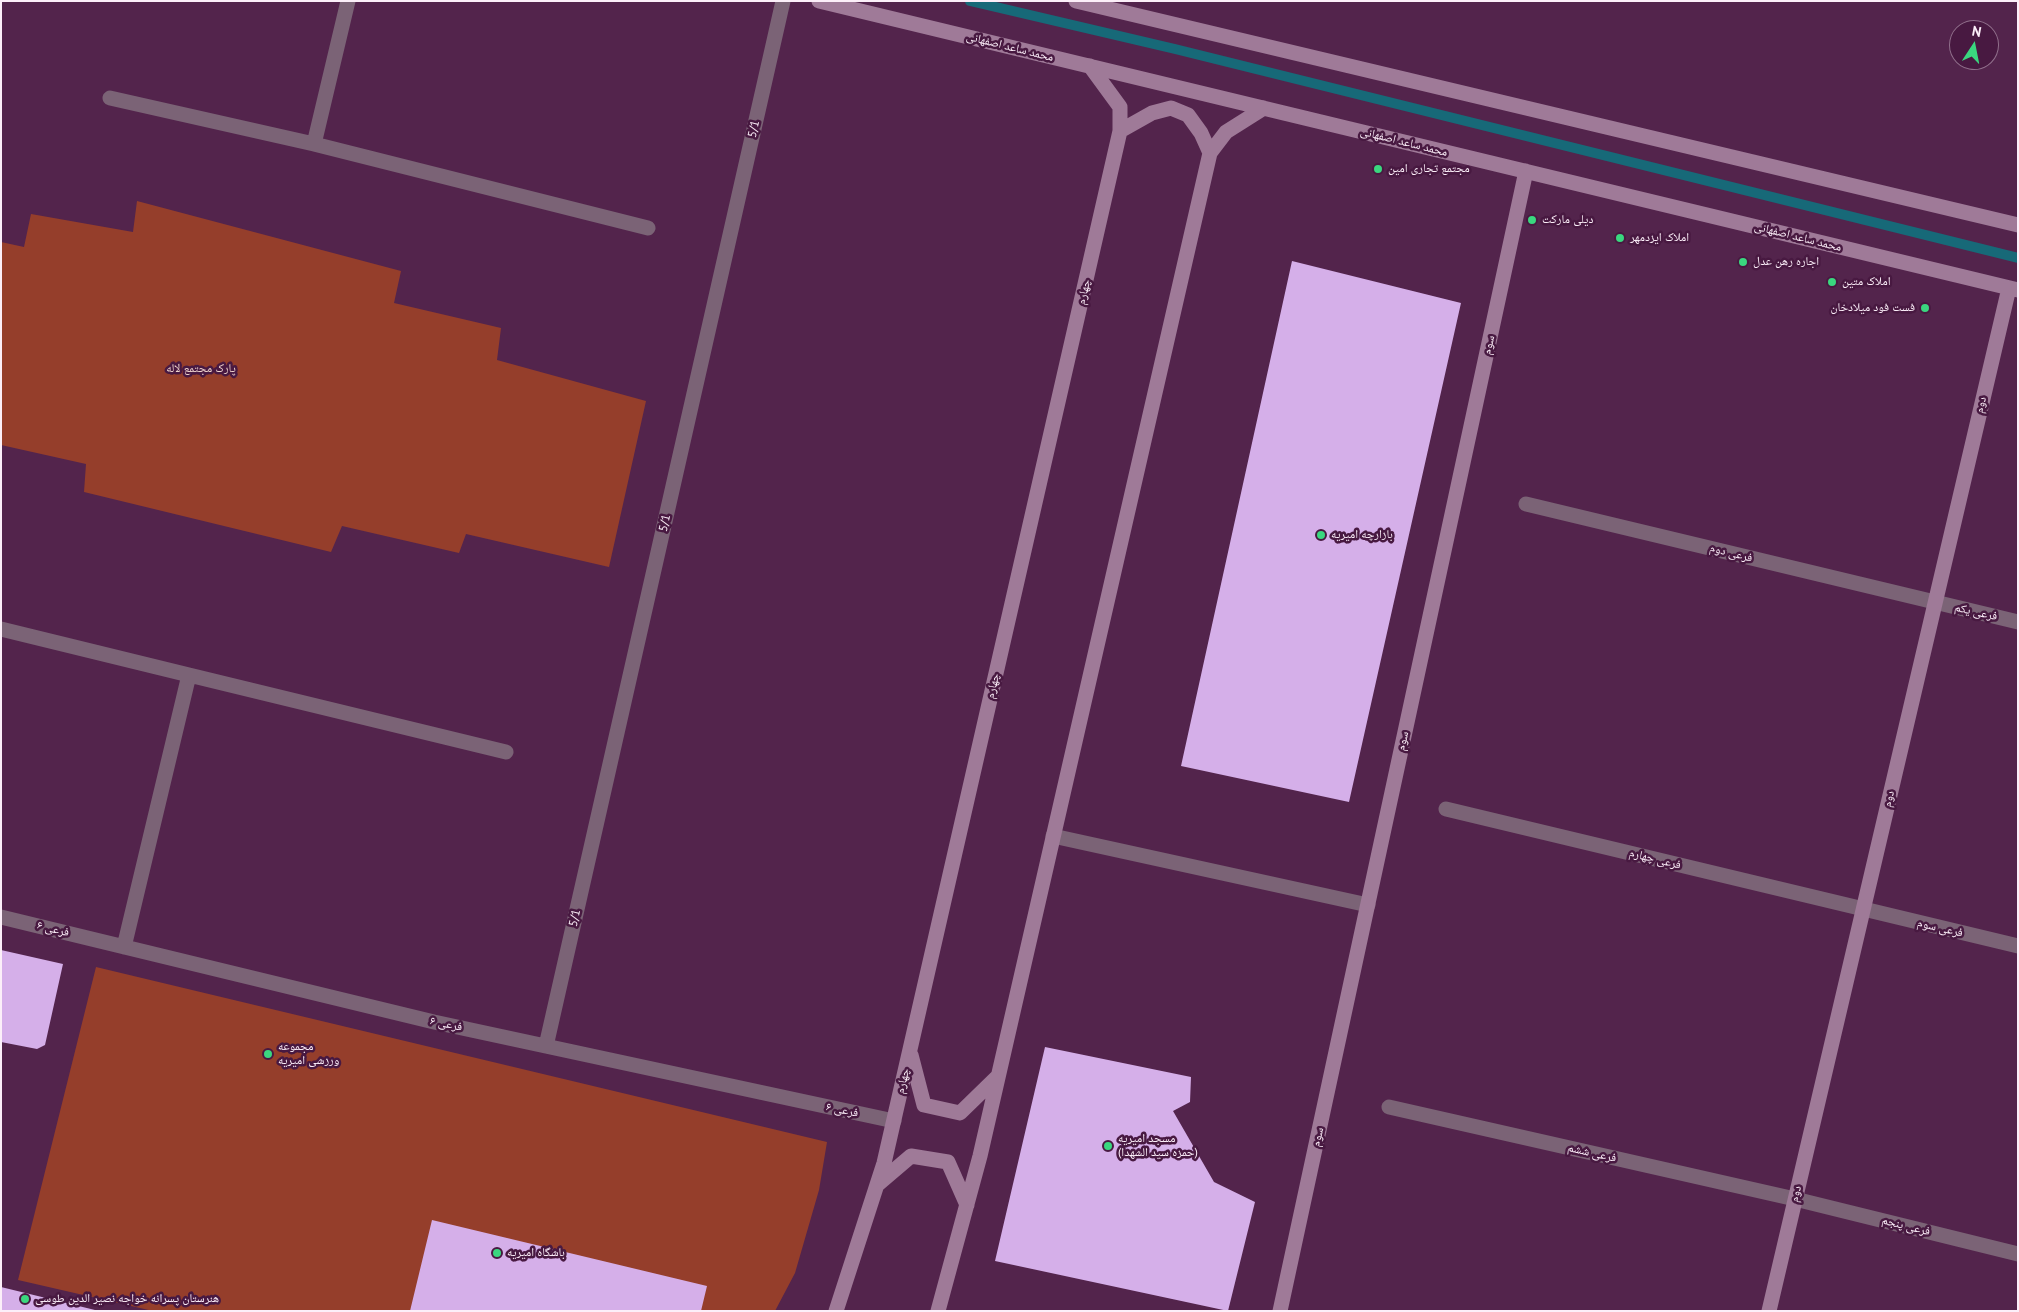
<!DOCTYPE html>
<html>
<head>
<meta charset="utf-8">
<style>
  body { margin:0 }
  #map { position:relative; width:2019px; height:1312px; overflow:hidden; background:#53244c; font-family:"PT Sans",sans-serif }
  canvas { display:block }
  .frame { position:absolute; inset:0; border:2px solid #fceff9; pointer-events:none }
  .north { position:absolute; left:1949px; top:20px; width:50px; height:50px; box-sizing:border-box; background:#481941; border:1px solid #906f8b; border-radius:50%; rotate:11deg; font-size:14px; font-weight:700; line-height:20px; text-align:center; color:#fceff9 }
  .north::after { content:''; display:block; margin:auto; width:18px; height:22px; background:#3ad77f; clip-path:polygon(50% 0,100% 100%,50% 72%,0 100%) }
</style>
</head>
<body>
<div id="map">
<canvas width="2019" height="1312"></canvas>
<div class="frame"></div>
<div class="north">N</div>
</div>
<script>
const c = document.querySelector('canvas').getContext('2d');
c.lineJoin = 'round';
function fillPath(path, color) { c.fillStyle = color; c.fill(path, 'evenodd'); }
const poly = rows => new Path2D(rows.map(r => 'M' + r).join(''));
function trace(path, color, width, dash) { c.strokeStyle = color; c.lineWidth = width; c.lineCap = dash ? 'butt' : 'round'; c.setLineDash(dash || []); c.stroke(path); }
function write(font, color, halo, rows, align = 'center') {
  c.font = font + ' "PT Sans","Noto Naskh Arabic",sans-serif'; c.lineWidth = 5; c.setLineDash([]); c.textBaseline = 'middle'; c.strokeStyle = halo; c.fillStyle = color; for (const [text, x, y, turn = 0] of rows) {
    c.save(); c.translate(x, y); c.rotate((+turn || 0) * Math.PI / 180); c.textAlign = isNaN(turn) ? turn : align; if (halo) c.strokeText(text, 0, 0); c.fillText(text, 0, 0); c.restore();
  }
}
fillPath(poly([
  [137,201,401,271,394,303,501,328,497,360,646,401,609,567,466,534,459,553,342,526,331,552,84,492,86,464,1,445,1,242,24,247,31,214,133,232],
  [96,967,827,1142,819,1190,795,1273,775,1311,153,1311,18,1280]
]), '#953e2b');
trace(poly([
  [970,1,1175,49,2018,258]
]), '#176978', 10);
fillPath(poly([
  [1292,261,1461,303,1349,802,1181,766],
  [1,950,63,964,45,1045,37,1049,1,1042],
  [1045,1047,1191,1077,1190,1102,1173,1111,1214,1182,1255,1202,1228,1311,995,1261],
  [432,1220,707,1286,701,1311,410,1311],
  [1,1287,95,1310,95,1311,1,1311]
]), '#d5afe9');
trace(poly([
  [1053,836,1368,905]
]), '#7b6376', 15);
trace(poly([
  [110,98,314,144,348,1],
  [314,144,648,228],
  [1526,504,2018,622],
  [1,629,189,675],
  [1446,809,2018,946],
  [1,917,434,1022,894,1121],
  [124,947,189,675,506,752],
  [546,1046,783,1],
  [1389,1107,1795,1199,2018,1254]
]), '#7b6376', 15);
trace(poly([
  [819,1,2018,290],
  [1076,1,2018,225],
  [1120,131,1152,113,1171,108,1188,115,1201,133,1210,153],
  [911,1055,924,1105,960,1113,998,1076],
  [877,1185,911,1156,948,1162,967,1205],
  [836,1311,884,1163,1120,131,1120,107,1090,66],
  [938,1311,980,1156,1210,153,1226,132,1264,108],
  [1280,1311,1526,171],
  [1769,1311,2009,288]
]), '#9f7a98', 15);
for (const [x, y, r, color] of [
  [1378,169,5,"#3ad77f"],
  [1532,220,5,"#3ad77f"],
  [1620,238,5,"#3ad77f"],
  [1743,262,5,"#3ad77f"],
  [1832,282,5,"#3ad77f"],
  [1925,308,5,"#3ad77f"],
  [1321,535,5,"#3ad77f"],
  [268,1054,5,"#3ad77f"],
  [1108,1146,5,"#3ad77f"],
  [497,1253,5,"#3ad77f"],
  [25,1299,5,"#3ad77f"]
]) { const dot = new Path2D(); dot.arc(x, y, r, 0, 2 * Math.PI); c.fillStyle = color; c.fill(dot); trace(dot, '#481941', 2); }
write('12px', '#fceff9', '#481941', [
  ["محمد ساعد اصفهانی",1010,47,14],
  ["5/1",754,129,-77],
  ["محمد ساعد اصفهانی",1404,142,14],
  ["محمد ساعد اصفهانی",1798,237,14],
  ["چهارم",1084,292,-77],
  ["سوم",1489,345,-78],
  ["دوم",1981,405,-77],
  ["5/1",665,523,-77],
  ["فرعی دوم",1731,553,14],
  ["فرعی یکم",1976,612,13],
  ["چهارم",993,686,-77],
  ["سوم",1403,741,-78],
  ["دوم",1889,799,-77],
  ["فرعی چهارم",1655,859,14],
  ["5/1",575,918,-77],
  ["فرعی سوم",1940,928,13],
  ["فرعی ۶",53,929,14],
  ["فرعی ۶",446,1024,12],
  ["چهارم",903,1081,-77],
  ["فرعی ۶",842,1110,12],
  ["سوم",1318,1137,-78],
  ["فرعی ششم",1592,1153,13],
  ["دوم",1796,1194,-77],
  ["فرعی پنجم",1906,1226,14]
]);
write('12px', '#fceff9', '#481941', [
  ["مجتمع تجاری امین",1388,169],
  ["دیلی مارکت",1542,220],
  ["املاک ایزدمهر",1630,238],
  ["اجاره رهن عدل",1753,262],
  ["املاک متین",1842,282],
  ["فست فود میلادخان",1915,308,"right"],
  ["بازارچه امیریه",1331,535],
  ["مجموعه",278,1047],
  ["ورزشی امیریه",278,1061],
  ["مسجد امیریه",1118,1139],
  ["(حمزه سید الشهدا)",1118,1153],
  ["باشگاه امیریه",507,1253],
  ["هنرستان پسرانه خواجه نصیر الدین طوسی",35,1299]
], 'left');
write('12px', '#efd4cd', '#481941', [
  ["پارک مجتمع لاله",201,369]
]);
</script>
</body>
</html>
